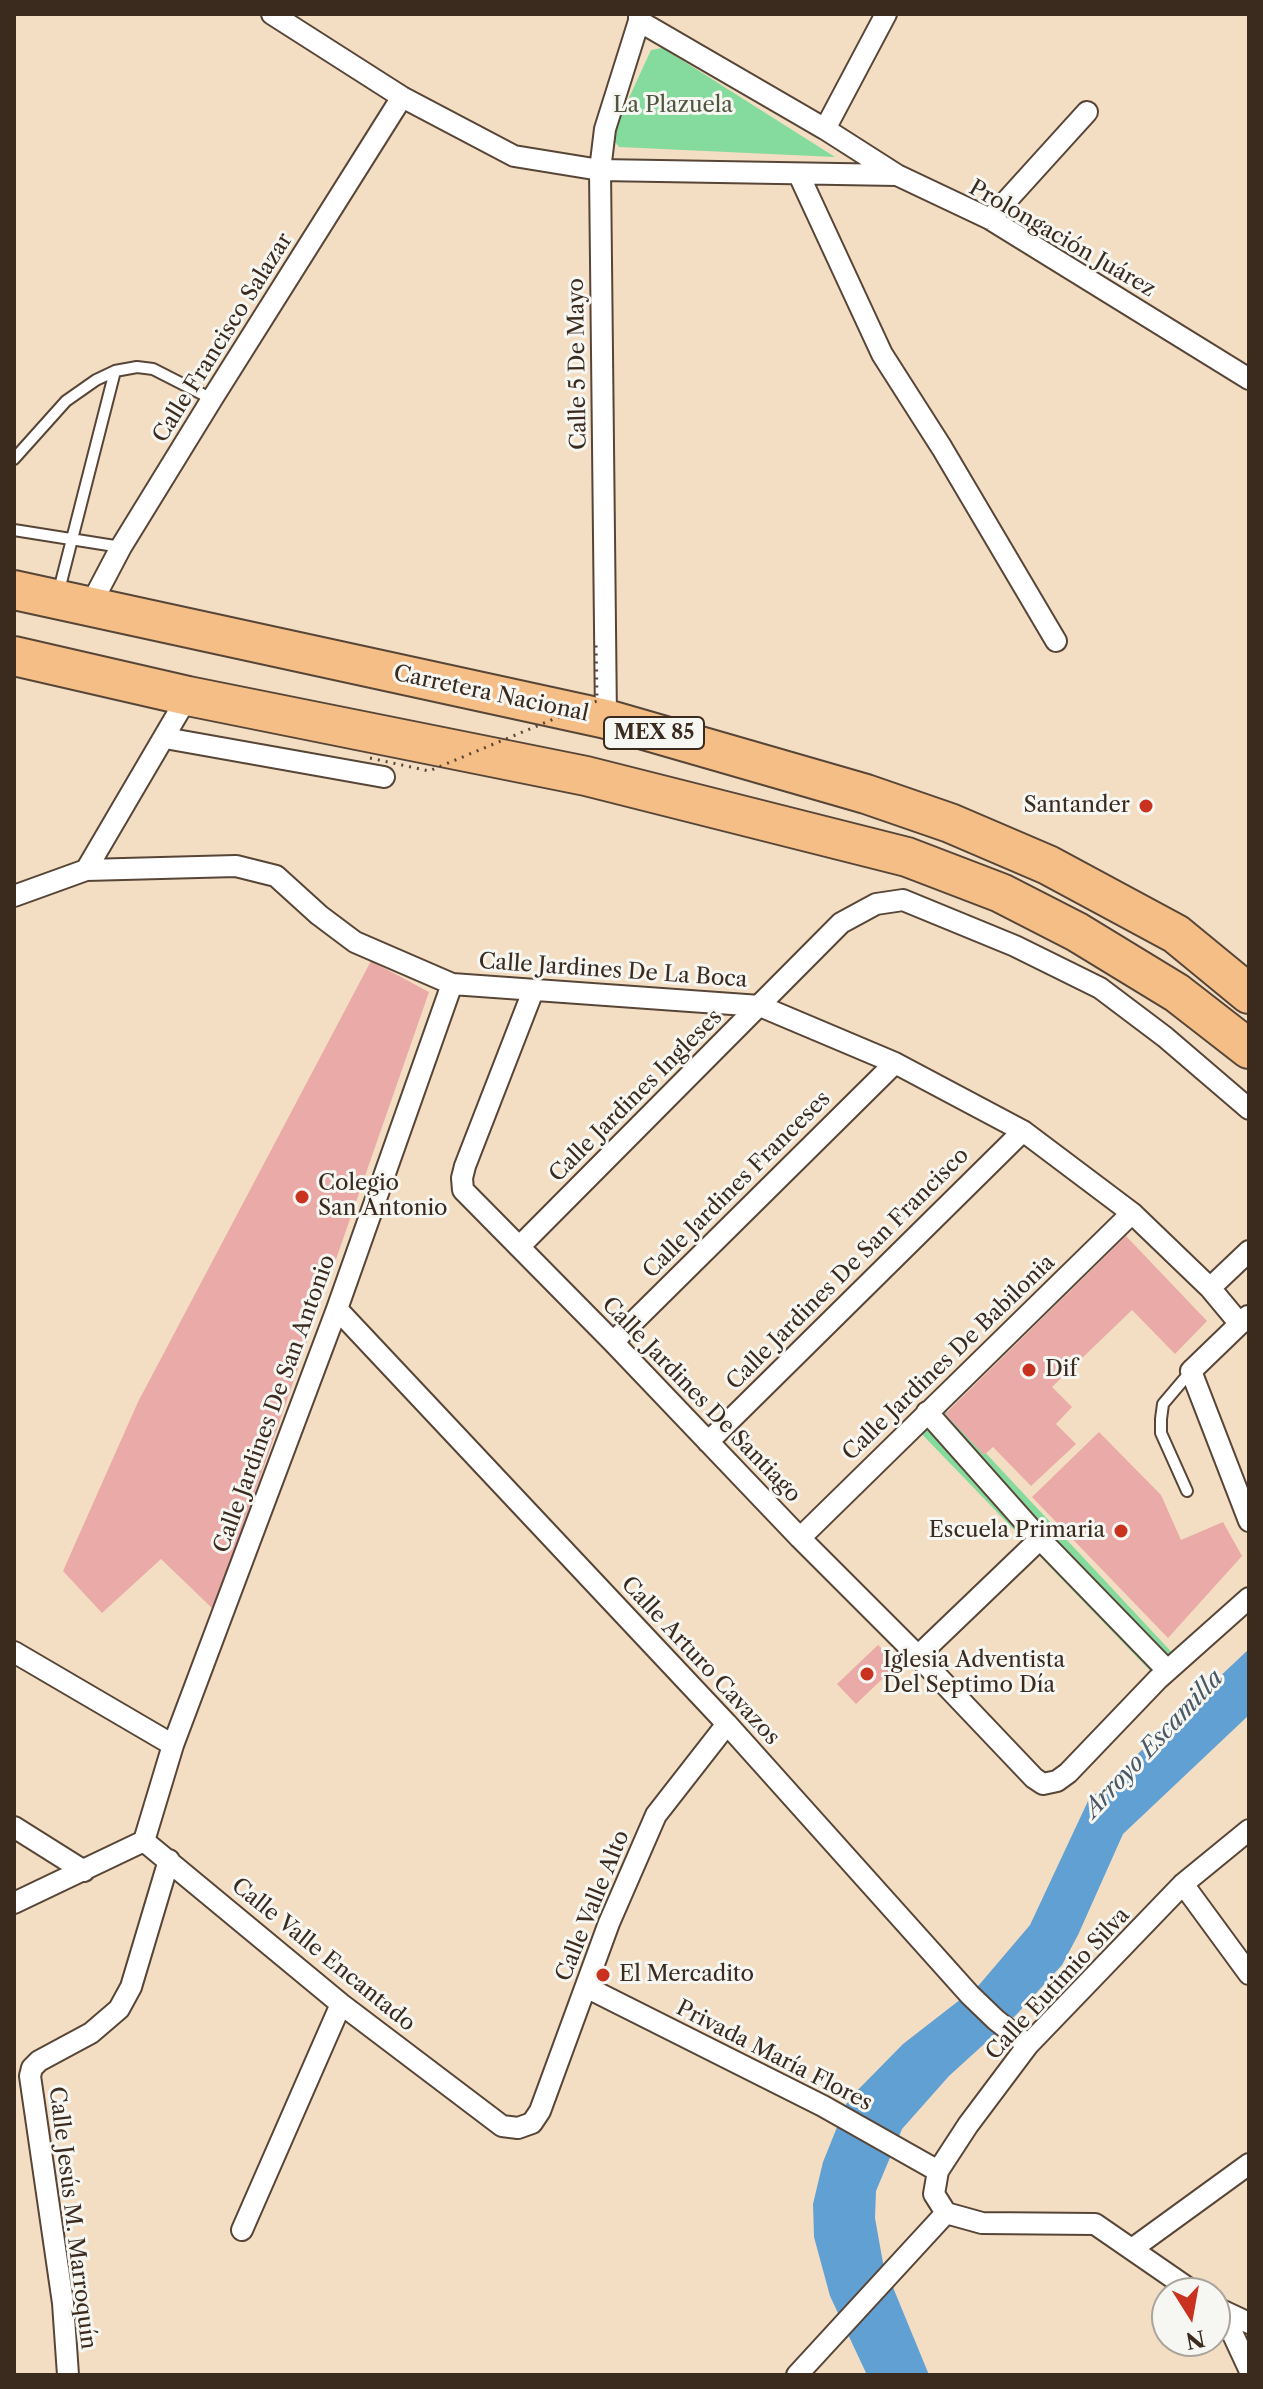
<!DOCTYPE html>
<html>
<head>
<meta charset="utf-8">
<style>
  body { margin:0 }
  #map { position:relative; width:1263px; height:2389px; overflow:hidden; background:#f3dec3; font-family:"Libre Caslon Text",serif }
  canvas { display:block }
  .frame { position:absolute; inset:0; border:16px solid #3b2a1e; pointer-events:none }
  .north { position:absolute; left:1151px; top:2277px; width:80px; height:80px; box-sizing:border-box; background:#f6f6f2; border:2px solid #aba49d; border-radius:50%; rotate:169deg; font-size:22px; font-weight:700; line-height:32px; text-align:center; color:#3b2a1e }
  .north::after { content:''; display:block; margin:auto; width:28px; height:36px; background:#c8321e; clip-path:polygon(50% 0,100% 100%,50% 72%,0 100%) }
</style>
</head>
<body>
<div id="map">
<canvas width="1263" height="2389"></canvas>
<div class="frame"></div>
<div class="north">N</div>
</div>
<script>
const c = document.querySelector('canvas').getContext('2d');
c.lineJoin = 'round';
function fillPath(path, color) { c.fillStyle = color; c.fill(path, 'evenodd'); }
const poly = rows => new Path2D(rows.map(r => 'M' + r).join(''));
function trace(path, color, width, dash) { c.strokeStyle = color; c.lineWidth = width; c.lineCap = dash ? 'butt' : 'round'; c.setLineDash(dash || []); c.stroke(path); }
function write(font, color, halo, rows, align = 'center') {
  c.font = font + ' "Libre Caslon Text",serif'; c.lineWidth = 6; c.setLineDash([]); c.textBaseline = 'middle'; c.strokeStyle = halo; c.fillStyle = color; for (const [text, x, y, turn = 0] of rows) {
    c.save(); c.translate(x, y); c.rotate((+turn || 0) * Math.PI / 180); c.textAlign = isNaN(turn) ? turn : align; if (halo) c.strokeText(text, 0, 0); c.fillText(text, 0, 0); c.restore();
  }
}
fillPath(poly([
  [662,48,666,50,835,157,619,147,611,137,651,50],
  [938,1402,1179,1660,1158,1679,914,1426]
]), '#85db9e');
fillPath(poly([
  [1249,1649,1249,1715,1123,1834,1078,1935,1062,1965,1016,2015,949,2076,902,2129,876,2191,875,2218,883,2263,929,2375,867,2375,830,2296,814,2237,813,2204,823,2162,848,2100,903,2044,979,1985,1030,1925,1088,1801]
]), '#61a0d3');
fillPath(poly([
  [371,961,429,992,214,1610,161,1559,102,1613,63,1571,138,1402],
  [1126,1236,1207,1321,1175,1354,1132,1310,1052,1387,1072,1407,1056,1424,1076,1444,1031,1486,993,1447,984,1455,945,1414],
  [1099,1432,1161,1495,1181,1540,1223,1522,1242,1556,1168,1638,1032,1497],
  [878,1645,898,1664,856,1704,837,1684]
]), '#eaaaa7');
const lane = poly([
  [14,459,66,401,96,380,115,371,137,367,153,369,212,399],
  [14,530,121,547],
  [58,594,115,371],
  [1187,1491,1161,1433,1161,1419,1163,1404,1191,1371]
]);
const street = poly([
  [272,14,402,97,514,156,600,170,897,175],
  [639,21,825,129,897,175,990,219,1249,379],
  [825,129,886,14],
  [799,175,882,354,942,448,1056,641],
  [990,219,1087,112],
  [90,606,121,547,212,399,402,97],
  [606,719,600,170,605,129,639,21,639,14],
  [165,738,384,777],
  [86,870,188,696],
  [14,896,86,870,236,866,276,876,319,915,355,942,452,984,760,1006,895,1063,1023,1131,1132,1213,1210,1288,1240,1324],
  [533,991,465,1166,462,1178,463,1190,613,1342,800,1538,918,1656,1034,1778,1043,1784,1057,1781,1068,1773,1158,1679,1249,1598],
  [519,1247,841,923,876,904,903,900,1015,946,1100,988,1165,1037,1249,1109],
  [1210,1288,1249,1251],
  [337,1309,727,1724,970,1995,996,2020,1028,2045],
  [1248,1316,1191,1371,1249,1521],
  [613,1342,895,1063],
  [927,1412,1040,1539,1167,1670],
  [708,1442,1023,1131],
  [800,1538,1132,1213],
  [14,1652,173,1745],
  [918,1656,1040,1539],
  [14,1827,84,1871],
  [144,1841,173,1745,337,1309,452,984],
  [1183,1884,1249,1974],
  [14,1903,144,1841,341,2004,502,2126,518,2128,532,2123,540,2111,609,1923,656,1815,727,1724],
  [586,1987,823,2106,938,2171],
  [242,2230,341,2004],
  [1132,2249,1249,2164],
  [1195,2293,1095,2224,982,2223,946,2213,934,2194,938,2171,968,2125,1028,2045,1183,1884,1249,1830],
  [1217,2308,1249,2323],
  [1222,2311,1249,2369],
  [68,2375,63,2303,30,2076,32,2068,39,2061,91,2033,119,2009,131,1987,169,1860],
  [797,2375,946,2213]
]);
const highway = poly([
  [14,590,606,719,866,794,950,823,1048,865,1176,934,1249,994],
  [14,656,188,696,586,776,907,857,1001,893,1077,932,1177,993,1249,1049]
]);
trace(lane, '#574537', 14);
trace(street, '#574537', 24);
trace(highway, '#574537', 42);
trace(lane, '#fff', 10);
trace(street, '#fff', 20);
trace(highway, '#f6be87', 38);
trace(poly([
  [370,758,429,771,597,701,596,643]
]), '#574537', 3, [2, 6]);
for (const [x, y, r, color] of [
  [1146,806,8,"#c8321e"],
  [302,1197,8,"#c8321e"],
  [1029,1370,8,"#c8321e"],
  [1121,1531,8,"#c8321e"],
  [867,1674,8,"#c8321e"],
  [603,1975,8,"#c8321e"]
]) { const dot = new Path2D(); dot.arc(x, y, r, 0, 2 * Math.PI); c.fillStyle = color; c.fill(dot); trace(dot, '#f6f6f2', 3); }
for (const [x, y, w] of [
  [654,733,100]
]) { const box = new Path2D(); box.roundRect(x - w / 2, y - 16, w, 32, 6); c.fillStyle = '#f6f6f2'; c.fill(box); trace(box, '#3b2a1e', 2); }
write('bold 20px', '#3b2a1e', null, [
  ["MEX 85",654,733]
]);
write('22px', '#4e563e', '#f6f6f2', [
  ["La Plazuela",673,106]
]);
write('22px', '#3b2a1e', '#f6f6f2', [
  ["Prolongación Juárez",1062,239,30],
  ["Calle Francisco Salazar",223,338,-58],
  ["Calle 5 De Mayo",578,364,-91],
  ["Carretera Nacional",491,694,12],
  ["Calle Jardines De La Boca",613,971,4],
  ["Calle Jardines Ingleses",636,1096,-45],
  ["Calle Jardines Franceses",737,1185,-45],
  ["Calle Jardines De San Francisco",848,1269,-45],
  ["Calle Jardines De Babilonia",949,1358,-44],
  ["Calle Jardines De Santiago",701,1400,46],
  ["Calle Jardines De San Antonio",275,1404,-70],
  ["Calle Arturo Cavazos",700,1661,47],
  ["Calle Valle Alto",593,1906,-68],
  ["Calle Valle Encantado",323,1955,39],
  ["Calle Eutimio Silva",1058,1984,-47],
  ["Privada María Flores",774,2056,27],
  ["Calle Jesús M. Marroquín",72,2218,83]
]);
write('22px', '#3b2a1e', '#f6f6f2', [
  ["Santander",1130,806,"right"],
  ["Colegio",318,1184],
  ["San Antonio",318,1209],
  ["Dif",1045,1370],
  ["Escuela Primaria",1105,1531,"right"],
  ["Iglesia Adventista",883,1661],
  ["Del Septimo Día",883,1686],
  ["El Mercadito",619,1975]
], 'left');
write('italic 24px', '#4a5966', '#f6f6f2', [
  ["Arroyo Escamilla",1154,1744,-47]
]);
</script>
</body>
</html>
